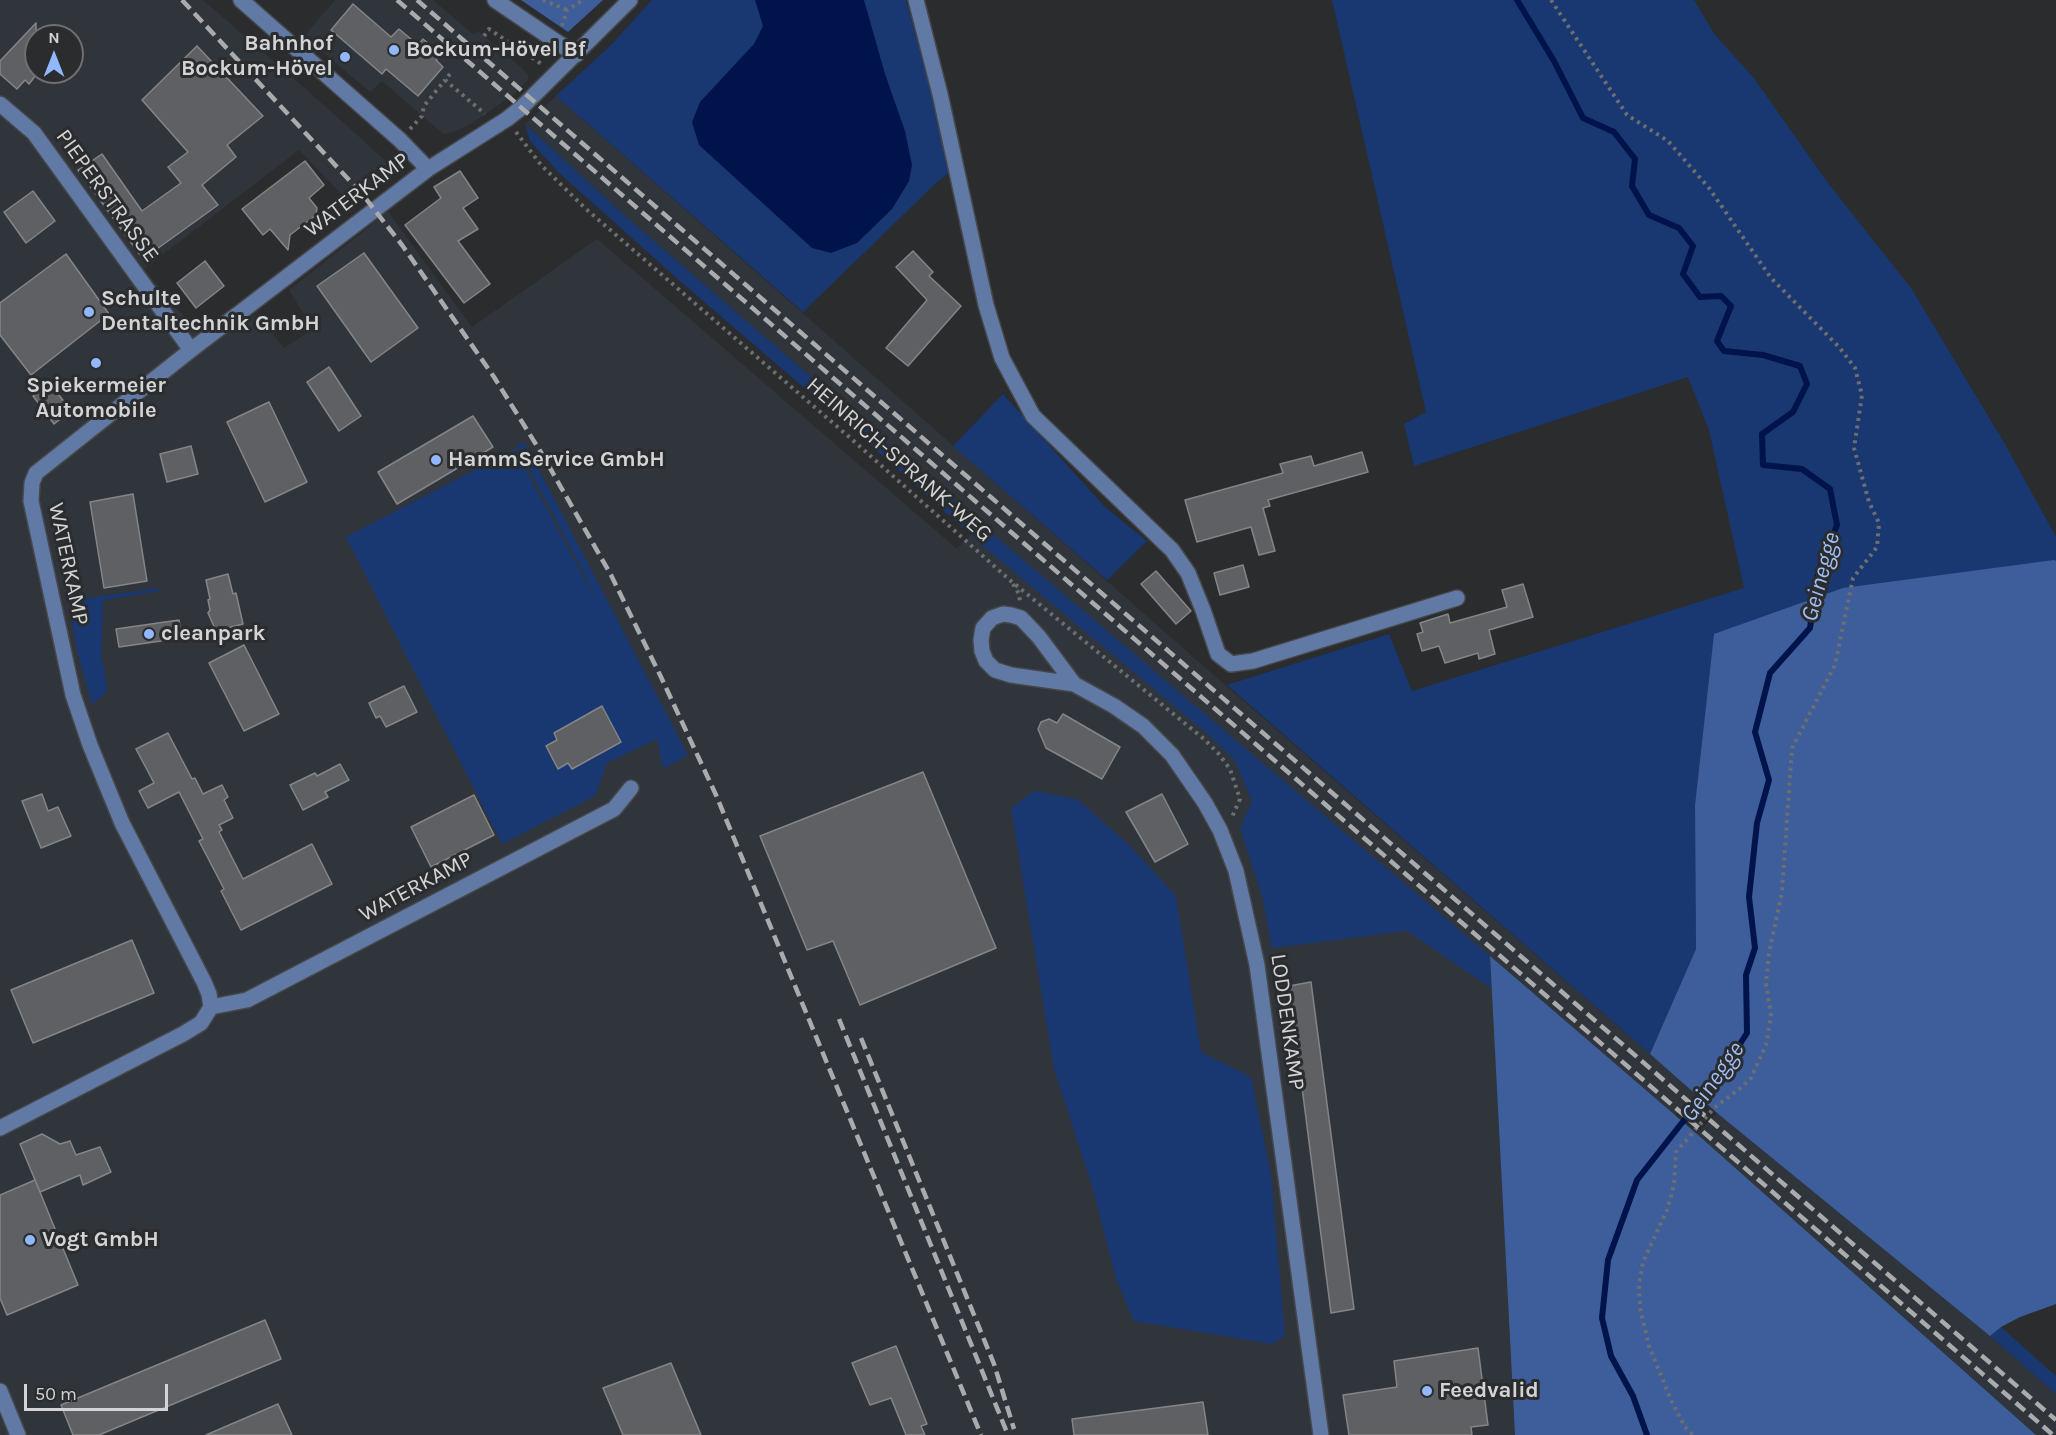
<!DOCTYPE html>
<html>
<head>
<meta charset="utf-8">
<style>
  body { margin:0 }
  #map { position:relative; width:2056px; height:1435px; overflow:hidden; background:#2b2c2e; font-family:Karla,sans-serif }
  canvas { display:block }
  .north { position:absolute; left:24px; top:24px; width:60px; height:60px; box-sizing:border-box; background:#2b2c2e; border:2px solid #6e6f71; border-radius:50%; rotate:0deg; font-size:16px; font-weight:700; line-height:24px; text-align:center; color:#d3d4d6 }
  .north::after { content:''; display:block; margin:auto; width:21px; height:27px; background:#91b8fd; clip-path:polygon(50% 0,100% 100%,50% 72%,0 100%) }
  .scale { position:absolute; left:24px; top:1384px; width:144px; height:27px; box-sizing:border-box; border:3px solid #d3d4d6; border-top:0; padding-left:8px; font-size:18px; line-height:21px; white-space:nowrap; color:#d3d4d6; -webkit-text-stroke:4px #2b2c2e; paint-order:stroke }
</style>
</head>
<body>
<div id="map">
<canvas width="2056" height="1435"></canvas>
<div class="north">N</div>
<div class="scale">50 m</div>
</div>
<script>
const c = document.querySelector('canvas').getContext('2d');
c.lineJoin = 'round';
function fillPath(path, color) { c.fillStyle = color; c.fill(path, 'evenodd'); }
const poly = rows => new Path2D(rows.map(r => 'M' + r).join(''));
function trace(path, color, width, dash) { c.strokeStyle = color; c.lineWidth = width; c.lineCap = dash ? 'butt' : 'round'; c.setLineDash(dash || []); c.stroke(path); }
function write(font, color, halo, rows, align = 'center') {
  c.font = font + ' Karla,sans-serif'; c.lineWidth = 6; c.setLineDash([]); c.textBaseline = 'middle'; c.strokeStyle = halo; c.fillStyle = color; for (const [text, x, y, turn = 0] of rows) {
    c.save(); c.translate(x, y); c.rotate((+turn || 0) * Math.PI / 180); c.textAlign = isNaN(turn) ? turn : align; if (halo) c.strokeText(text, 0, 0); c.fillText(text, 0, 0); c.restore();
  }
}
fillPath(poly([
  [0,0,203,0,308,91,396,170,351,204,299,150,144,269,209,346,256,314,284,348,313,329,289,290,368,228,387,210,472,327,597,239,957,549,981,524,632,222,525,124,556,96,1216,677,1696,1094,1675,1115,1490,957,1515,1435,0,1435],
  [36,36,72,36,72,72,36,72],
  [335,0,433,0,474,35,478,31,528,74,528,80,514,94,471,124,454,132,443,134,382,81,370,92,304,36],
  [1717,1113,1990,1336,2056,1394,2056,1435,2036,1435,1697,1134]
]), '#30353c');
fillPath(poly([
  [652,0,906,0,952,170,936,183,803,312,556,96,612,44],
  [1332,0,1694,0,1715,35,1753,77,1828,183,1911,288,2005,444,2056,537,2056,561,2053,560,1714,634,1695,805,1696,949,1650,1054,1227,685,1389,634,1412,691,1744,588,1709,430,1688,377,1414,466,1404,424,1426,412],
  [525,124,632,222,981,524,1490,956,1491,988,1407,931,1272,948,1263,899,1240,828,1252,801,1235,761,1211,737,982,545,860,436,681,282,559,173,530,141],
  [1003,394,1105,507,1147,541,1107,580,953,446],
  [525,443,688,755,663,769,657,739,607,763,595,796,502,844,346,537,515,449,595,599,584,574,516,444],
  [159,588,159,591,103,600,101,661,103,661,107,689,104,695,92,704,78,654,68,601],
  [1034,791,1077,799,1129,845,1176,896,1201,1052,1251,1077,1271,1175,1285,1336,1272,1344,1134,1321,1116,1279,1093,1189,1054,1069,1011,808],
  [2001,1327,2056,1376,2056,1394,1990,1336]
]), '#193771');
fillPath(poly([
  [521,0,603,0,568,32],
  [2054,560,2056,561,2056,1304,2020,1317,2001,1327,1990,1336,1717,1113,1650,1054,1696,949,1695,805,1714,634,1843,588],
  [1490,956,1697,1134,2036,1435,1515,1435]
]), '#3d5e9b');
fillPath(poly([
  [755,0,864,0,885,74,905,131,912,165,909,181,892,209,857,243,831,253,812,248,699,145,692,122,700,102,754,44,763,26]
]), '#00144b');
trace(poly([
  [1517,0,1554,61,1583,118,1614,132,1635,159,1632,186,1649,215,1679,228,1693,246,1683,274,1700,297,1721,296,1731,306,1717,341,1724,351,1763,355,1800,366,1807,384,1793,412,1762,434,1763,465,1802,469,1830,489,1837,525,1818,573,1810,628,1770,673,1755,732,1769,780,1757,823,1749,897,1755,948,1746,975,1747,1033,1706,1097,1681,1124,1637,1180,1608,1260,1602,1318,1611,1356,1633,1396,1647,1435]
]), '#00144b', 6);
const building = poly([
  [353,4,391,37,399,29,418,45,423,39,441,54,436,60,443,67,418,96,386,69,382,74,331,30,353,4],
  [36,23,36,45,30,52,36,58,36,75,29,84,25,80,17,89,0,74,0,61,36,23],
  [197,46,263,116,227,145,236,157,202,185,218,205,143,259,78,170,102,154,142,211,181,183,168,167,188,152,142,100,197,46],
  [305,161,324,185,309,198,317,208,316,215,290,235,288,250,270,229,263,235,242,209,305,161],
  [460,171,478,198,463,208,478,229,458,241,490,284,464,303,405,225,441,198,434,187,460,171],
  [33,191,55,221,26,243,4,212,33,191],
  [913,251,933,272,929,276,961,306,908,366,886,348,927,300,896,267,913,251],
  [364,253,418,328,371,362,317,286,364,253],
  [66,254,109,314,31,375,0,335,0,303,66,254],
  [205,261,224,286,196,308,177,283,205,261],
  [329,367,361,416,339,431,307,382,329,367],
  [50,383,71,411,54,424,33,396,50,383],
  [269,402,307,482,265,502,227,422,269,402],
  [473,416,493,447,397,504,378,472,473,416],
  [191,446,198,474,167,482,160,454,191,446],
  [1362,452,1368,472,1268,500,1270,506,1263,508,1275,551,1259,555,1251,527,1197,542,1185,500,1283,473,1280,464,1311,456,1314,466,1362,452],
  [133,494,147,581,104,588,90,502,133,494],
  [1243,565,1249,587,1220,595,1214,573,1243,565],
  [1156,571,1191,611,1176,624,1141,584,1156,571],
  [228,574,233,594,236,593,243,624,216,631,208,613,210,610,208,600,210,599,206,580,228,574],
  [1523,584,1533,617,1489,630,1495,654,1479,659,1478,653,1445,663,1439,646,1422,651,1417,634,1423,632,1420,623,1448,614,1450,623,1507,607,1502,590,1523,584],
  [179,620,182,638,119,647,116,629,179,620],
  [244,645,279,714,244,731,209,663,244,645],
  [404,686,417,712,386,727,380,716,376,718,369,703,404,686],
  [602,706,621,742,572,769,568,763,558,769,546,746,557,740,554,733,602,706],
  [1063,714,1120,747,1102,779,1046,748,1038,729,1041,722,1049,719,1057,723,1063,714],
  [168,733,192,779,195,778,203,794,222,785,228,797,224,800,233,818,219,825,222,830,219,832,243,879,312,844,332,884,241,930,221,891,224,889,199,841,203,839,179,792,148,808,139,791,154,783,136,749,168,733],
  [340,764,349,780,325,792,328,797,303,810,290,785,315,773,317,776,340,764],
  [923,772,996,948,860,1005,833,941,807,950,760,836,923,772],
  [42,794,48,811,58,807,71,836,41,848,22,801,42,794],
  [1162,794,1188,844,1155,862,1126,812,1162,794],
  [474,795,494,835,431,867,411,827,474,795],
  [132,940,154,993,33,1043,11,990,132,940],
  [1311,982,1354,1309,1331,1313,1289,986,1311,982],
  [42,1134,60,1144,70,1141,76,1155,100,1147,111,1172,83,1185,80,1175,40,1192,20,1144,42,1134],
  [35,1180,78,1285,7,1315,0,1298,0,1195,35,1180],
  [265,1320,281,1359,99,1435,73,1435,61,1405,265,1320],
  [896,1346,927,1424,921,1426,925,1435,906,1435,891,1398,870,1405,852,1363,896,1346],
  [1478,1348,1488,1425,1471,1427,1472,1435,1349,1435,1343,1395,1397,1387,1394,1361,1478,1348],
  [671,1363,701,1435,623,1435,603,1388,671,1363],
  [1203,1402,1208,1435,1074,1435,1072,1419,1203,1402],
  [278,1404,292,1435,206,1435,278,1404]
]);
fillPath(building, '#5f6063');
trace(building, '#848588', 1.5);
const minor = poly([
  [241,0,400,140,428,169],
  [495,0,576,55],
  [916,0,940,94,986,305,1002,358,1033,416,1172,550,1188,573,1203,610,1218,654,1231,664,1253,661,1457,598],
  [0,104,34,133,191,350],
  [1074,684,1011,675,995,670,986,661,982,651,981,640,983,628,992,618,1003,614,1011,615,1021,618,1039,637,1074,684,1114,706,1143,726,1172,755,1205,803,1220,830,1236,871,1257,965,1321,1435],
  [211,1007,247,1000,614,809,631,788],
  [0,1128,183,1034,201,1023,211,1007,209,994,204,982,122,823,90,745,73,695,31,501,32,483,36,473,191,350,428,169,507,119,521,108,630,0],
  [0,1391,18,1435]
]);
trace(minor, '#464749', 18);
trace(poly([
  [543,0,567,10],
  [1551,0,1627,115,1668,141,1709,188,1771,278,1839,347,1855,368,1862,395,1854,448,1869,502,1879,523,1877,547,1853,578,1835,665,1792,748,1782,892,1769,953,1766,983,1771,1016,1766,1045,1751,1078,1742,1087,1714,1108,1676,1152,1674,1185,1667,1210,1643,1262,1639,1285,1640,1308,1649,1346,1671,1400,1685,1427,1693,1435],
  [562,26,567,10,583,0],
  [484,36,489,29,543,65],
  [450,74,445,80,485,114],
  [410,129,422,116,424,106,445,80],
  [516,132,541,165,586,209,848,436,1011,581,1204,739,1218,753,1230,769,1240,799,1232,817],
  [1013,584,1019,594,1020,602]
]), '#6d6e70', 4, [3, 4.5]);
trace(minor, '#6079a5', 15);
trace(poly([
  [182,0,363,195,402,245,494,377,542,454,611,575,661,677,716,795,981,1435],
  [397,0,2053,1435],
  [417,0,2056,1420],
  [839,1019,1008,1435],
  [861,1038,994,1364,1014,1429]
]), '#aaabad', 4.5, [12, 6]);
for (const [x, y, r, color] of [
  [394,50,6,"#91b8fd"],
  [345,57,6,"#91b8fd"],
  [89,312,6,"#91b8fd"],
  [96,363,6,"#91b8fd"],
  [436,460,6,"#91b8fd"],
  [149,634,6,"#91b8fd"],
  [30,1240,6,"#91b8fd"],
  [1427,1391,6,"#91b8fd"]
]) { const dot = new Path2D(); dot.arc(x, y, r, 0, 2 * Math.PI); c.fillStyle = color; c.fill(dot); trace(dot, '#2b2c2e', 2); }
write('bold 22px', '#d3d4d6', '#2b2c2e', [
  ["Bahnhof",333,44,"right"],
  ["Bockum-Hövel",333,69,"right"],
  ["Bockum-Hövel Bf",406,50],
  ["Schulte",101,299],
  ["Dentaltechnik GmbH",101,324],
  ["Spiekermeier",96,386,"center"],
  ["Automobile",96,411,"center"],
  ["HammService GmbH",448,460],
  ["cleanpark",161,634],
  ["Vogt GmbH",42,1240],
  ["Feedvalid",1439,1391]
], 'left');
write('22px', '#d3d4d6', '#2b2c2e', [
  ["WATERKAMP",357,195,-37],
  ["PIEPERSTRASSE",107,196,54],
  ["HEINRICH-SPRANK-WEG",899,460,41],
  ["WATERKAMP",68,564,78],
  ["WATERKAMP",416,887,-28],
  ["LODDENKAMP",1287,1022,82]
]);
write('italic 24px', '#a2bff4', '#2b2c2e', [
  ["Geinegge",1821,577,-75],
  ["Geinegge",1713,1082,-55]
]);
</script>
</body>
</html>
